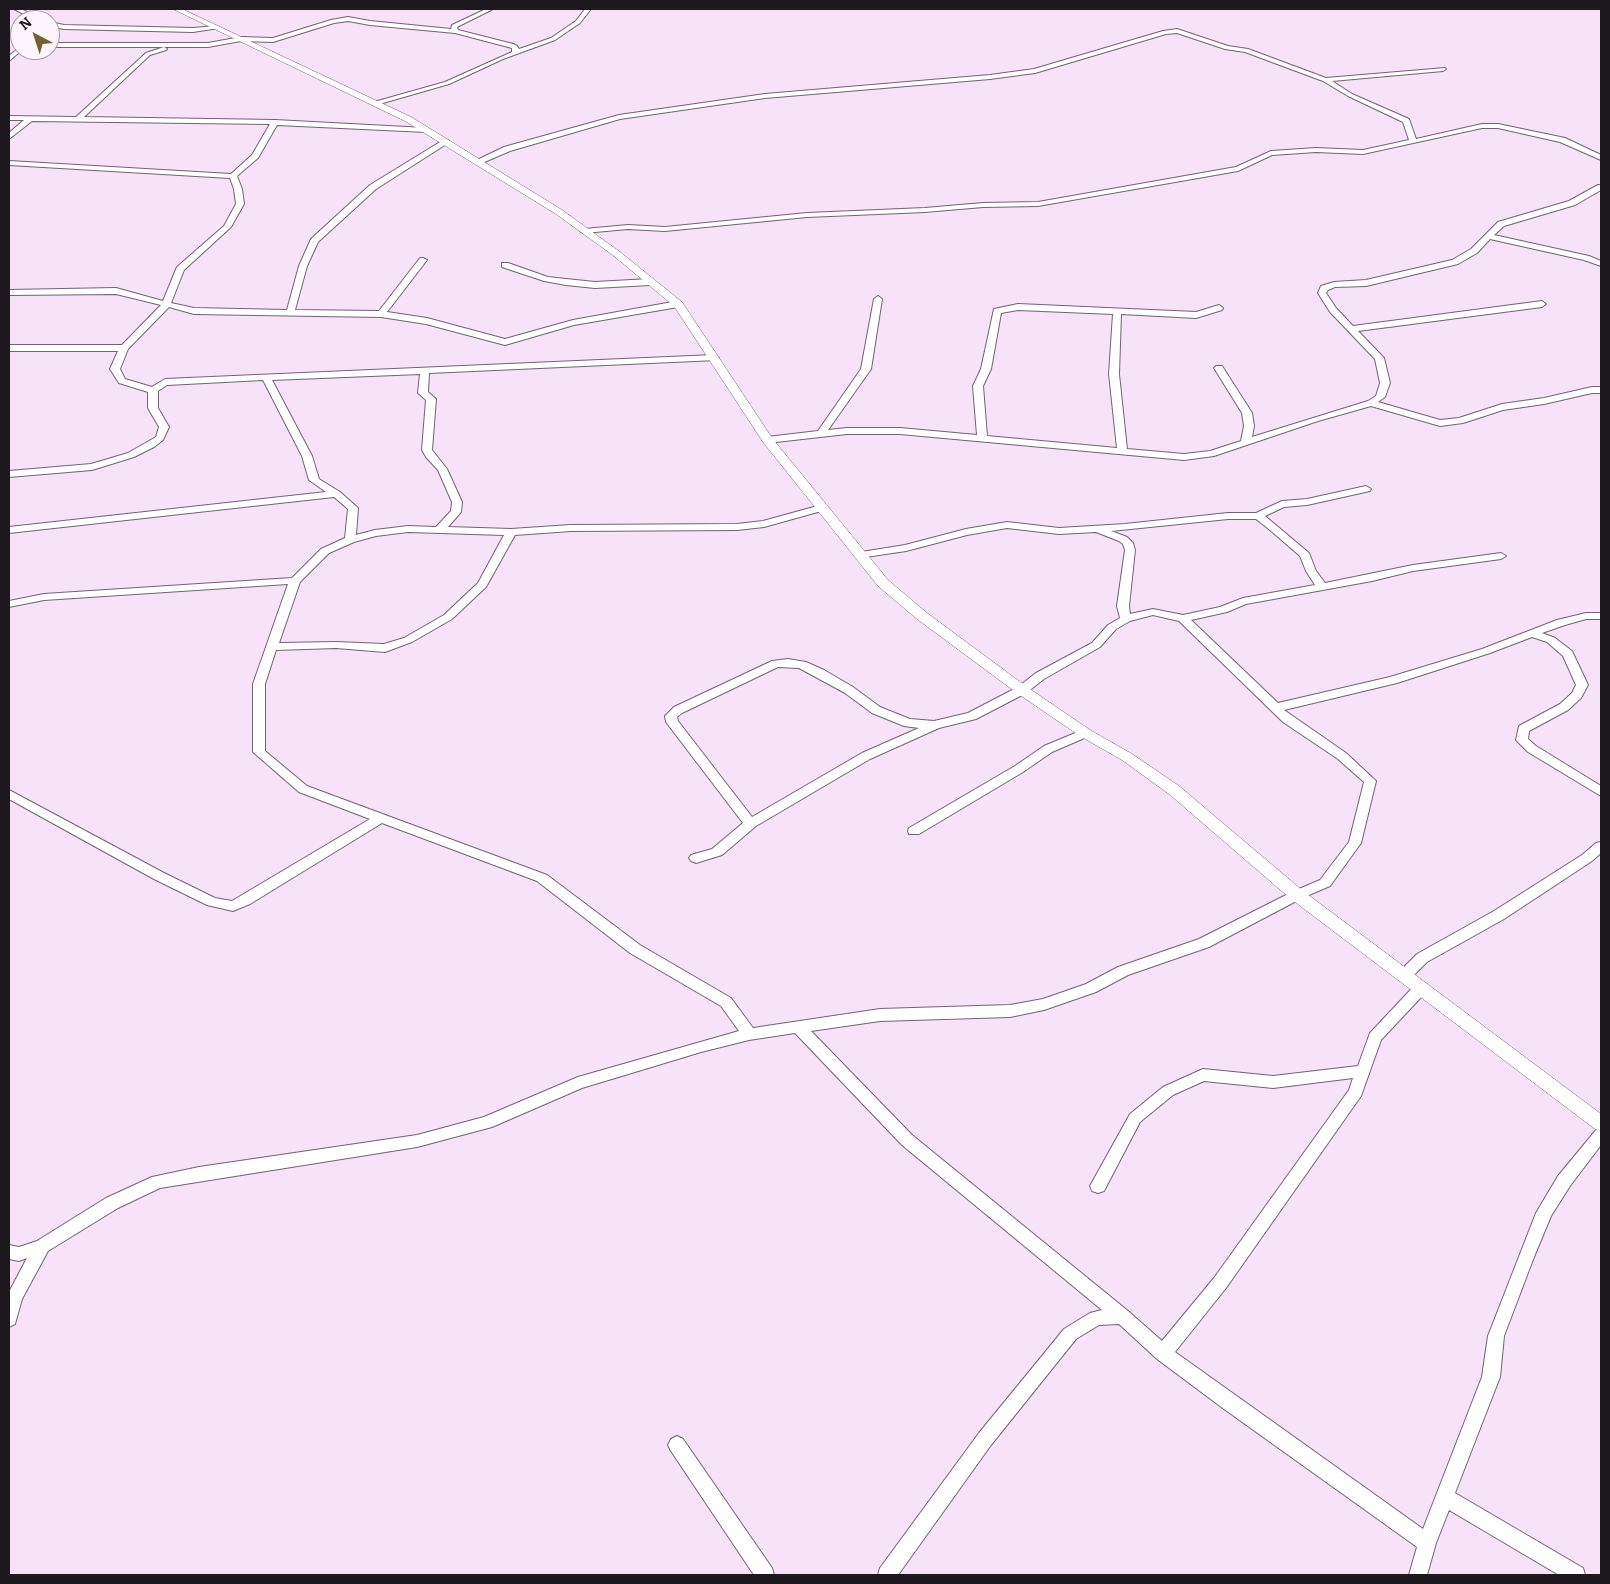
<!DOCTYPE html>
<html>
<head>
<meta charset="utf-8">
<style>
  body { margin:0 }
  #map { position:relative; width:1610px; height:1584px; overflow:hidden; background:#f7e3f8; font-family:Bitter,serif }
  canvas { display:block }
  .frame { position:absolute; inset:0; border:10px solid #1d171e; pointer-events:none }
  .north { position:absolute; left:10px; top:10px; width:50px; height:50px; box-sizing:border-box; background:#fdf5fd; border:1px solid #a39ca4; border-radius:50%; rotate:320deg; font-size:14px; font-weight:700; line-height:20px; text-align:center; color:#1d171e }
  .north::after { content:''; display:block; margin:auto; width:18px; height:22px; background:#765e2f; clip-path:polygon(50% 0,100% 100%,50% 72%,0 100%) }
</style>
</head>
<body>
<div id="map">
<canvas width="1610" height="1584"></canvas>
<div class="frame"></div>
<div class="north">N</div>
</div>
<script>
const c = document.querySelector('canvas').getContext('2d');
c.lineJoin = 'round';
const poly = rows => new Path2D(rows.map(r => 'M' + r).join(''));
function trace(path, color, width, dash) { c.strokeStyle = color; c.lineWidth = width; c.lineCap = dash ? 'butt' : 'round'; c.setLineDash(dash || []); c.stroke(path); }
function fillPath(path, color) { c.fillStyle = color; c.fill(path, 'evenodd'); }
const minor = poly([
  [14,9,21,9,43,20,35,20,14,9],
  [486,9,493,9,457,27,458,30,513,44,517,46,519,49,551,38,576,21,585,9,591,9,580,23,555,40,503,59,449,84,376,105,373,103,374,102,445,82,512,52,512,48,455,33,370,25,348,21,334,23,273,42,241,41,208,47,50,47,50,43,208,43,241,37,273,38,331,20,348,17,370,21,451,29,452,25,486,9],
  [50,22,64,25,193,28,216,26,219,28,193,32,64,29,50,26,50,22],
  [1177,29,1228,46,1248,49,1326,78,1445,68,1446,69,1443,71,1332,81,1352,94,1409,119,1416,139,1482,124,1498,124,1565,138,1601,155,1601,160,1560,142,1498,128,1482,128,1363,154,1316,152,1272,155,1238,171,1038,206,983,207,925,212,807,217,665,231,628,229,584,233,580,231,584,229,628,225,665,227,807,213,925,208,983,203,1038,202,1236,167,1271,151,1316,148,1363,150,1409,140,1403,122,1348,96,1323,81,1245,52,1225,49,1177,33,1166,34,1035,73,990,79,765,98,620,119,510,151,482,163,475,161,504,147,619,115,765,94,990,75,1034,69,1163,31,1177,29],
  [20,47,20,50,22,50,9,61,9,56,20,47],
  [164,47,167,49,166,50,150,55,84,117,275,120,426,128,430,130,426,132,277,125,258,158,237,176,242,189,244,204,231,227,184,270,171,303,194,308,287,310,299,266,311,239,370,185,445,139,449,141,448,143,376,189,318,242,307,266,295,310,379,311,420,258,423,258,427,260,387,312,427,318,505,339,573,320,678,301,682,304,678,307,574,325,505,345,426,324,381,317,194,314,169,307,128,349,120,369,125,379,152,387,165,379,714,355,719,358,717,360,429,373,428,392,436,399,432,450,447,469,462,502,461,512,448,527,511,529,571,525,737,524,763,521,821,505,826,508,825,510,764,527,737,530,571,531,515,535,486,587,452,619,412,642,385,652,336,648,276,650,265,684,265,751,307,786,547,875,640,945,731,998,753,1028,880,1009,1010,1005,1043,999,1086,984,1118,967,1199,939,1292,892,1320,880,1349,842,1364,782,1338,759,1283,722,1179,621,1153,615,1130,621,1116,629,1100,647,1044,679,1026,693,976,719,939,728,870,759,756,826,722,855,696,863,691,861,689,858,691,855,712,849,743,823,666,722,665,716,674,707,772,661,788,659,806,662,824,670,853,687,880,707,910,719,934,721,968,713,1018,687,1036,673,1092,643,1108,625,1120,618,1117,606,1125,550,1123,544,1119,541,1096,532,1059,534,1007,528,967,535,906,551,859,558,854,555,855,553,905,545,966,529,1007,522,1059,528,1125,524,1228,513,1256,513,1282,501,1307,499,1366,486,1371,489,1370,491,1307,505,1284,507,1265,516,1309,553,1316,571,1325,583,1413,565,1501,553,1506,556,1501,559,1413,571,1372,581,1246,604,1227,612,1191,620,1278,703,1390,677,1482,649,1557,620,1586,613,1601,613,1601,619,1586,619,1565,625,1542,633,1555,638,1572,651,1588,685,1581,698,1568,710,1529,731,1528,739,1536,746,1601,786,1601,796,1528,752,1516,740,1519,726,1560,704,1572,693,1576,685,1563,656,1547,642,1532,637,1490,653,1397,683,1284,710,1346,753,1376,781,1361,843,1330,886,1302,898,1209,947,1128,975,1096,992,1044,1010,1010,1017,880,1021,811,1031,912,1135,1128,1311,1162,1341,1214,1278,1349,1090,1353,1078,1273,1088,1204,1081,1173,1095,1140,1122,1104,1191,1098,1193,1092,1191,1090,1186,1130,1114,1163,1087,1203,1069,1273,1076,1358,1066,1370,1033,1416,984,1421,983,1426,984,1428,988,1426,992,1381,1040,1361,1096,1226,1288,1175,1352,1423,1529,1482,1377,1488,1336,1536,1213,1558,1176,1596,1130,1601,1128,1601,1145,1570,1186,1551,1216,1534,1257,1504,1336,1500,1377,1455,1493,1583,1568,1585,1575,1559,1575,1449,1510,1436,1543,1427,1575,1409,1575,1417,1547,1224,1409,1157,1359,1119,1324,1099,1325,1076,1339,991,1445,898,1575,878,1575,880,1568,979,1433,1064,1329,1090,1313,1102,1310,902,1145,795,1033,749,1040,701,1052,582,1088,492,1127,417,1147,160,1188,118,1208,48,1251,22,1299,15,1324,9,1327,9,1292,27,1258,19,1261,9,1259,9,1245,19,1247,37,1241,106,1198,152,1177,199,1167,417,1135,484,1117,578,1077,739,1031,721,1006,630,953,537,881,382,823,250,904,233,911,207,905,154,879,9,799,9,790,164,873,215,898,232,901,370,819,299,792,253,752,253,684,288,584,44,600,9,607,9,601,44,594,292,578,321,549,345,538,348,509,334,497,9,533,9,527,326,492,309,480,302,456,263,380,167,385,158,391,158,408,169,427,163,440,154,447,134,457,92,470,9,477,9,471,91,464,128,453,156,437,159,427,148,408,148,392,119,383,110,369,118,351,9,351,9,345,122,345,161,305,116,294,9,295,9,290,116,288,163,301,177,267,224,226,236,204,234,189,230,178,9,165,9,161,231,174,252,155,270,124,32,121,9,139,9,133,24,120,9,120,9,116,76,117,146,53,164,47],
  [420,374,418,393,426,400,422,450,426,457,438,470,452,502,451,511,436,527,408,526,375,530,356,535,358,508,340,492,319,479,312,456,272,380,420,374],
  [1228,519,1256,519,1270,530,1300,556,1306,571,1315,585,1243,598,1220,607,1183,615,1153,609,1130,614,1129,606,1135,550,1133,543,1127,537,1111,531,1228,519],
  [408,532,504,535,478,583,444,615,404,638,384,644,336,642,279,643,300,582,329,553,354,542,376,536,408,532],
  [778,667,799,668,845,693,872,713,904,726,919,728,862,753,752,817,678,721,677,717,682,713,778,667],
  [1598,185,1601,185,1601,190,1575,205,1504,226,1494,235,1589,256,1601,261,1601,266,1584,260,1490,239,1477,253,1458,264,1366,286,1335,287,1328,290,1326,293,1336,308,1353,326,1542,301,1546,304,1542,307,1358,331,1384,358,1390,383,1385,397,1378,402,1440,420,1459,418,1502,404,1544,398,1592,387,1601,387,1601,393,1592,393,1544,404,1503,410,1463,423,1440,426,1371,406,1318,421,1214,456,1184,460,900,434,847,434,767,443,762,440,767,437,818,431,861,369,874,299,878,296,882,299,871,369,828,430,847,428,900,428,977,435,973,386,981,369,994,309,1018,304,1196,312,1219,305,1223,308,1222,310,1196,318,1121,314,1119,374,1127,449,1184,454,1210,451,1241,441,1244,426,1242,413,1214,368,1216,366,1222,366,1252,413,1254,426,1252,437,1368,401,1376,396,1380,383,1375,359,1330,312,1318,293,1321,286,1334,282,1366,280,1452,260,1471,249,1498,222,1569,201,1598,185],
  [1018,310,1113,314,1109,374,1117,448,987,436,983,386,991,369,1001,313,1018,310],
  [502,263,508,263,548,277,566,279,595,282,650,279,654,282,650,285,595,288,566,285,544,281,502,267,502,263],
  [1085,729,1089,730,1091,733,1089,736,1052,752,1023,772,919,834,909,834,908,831,909,828,1015,766,1044,746,1085,729],
  [1601,842,1601,853,1592,861,1504,919,1427,962,1410,979,1405,980,1400,979,1398,975,1400,971,1417,954,1494,911,1582,855,1596,843,1601,842],
  [677,1436,683,1439,772,1568,774,1575,754,1575,671,1451,668,1445,671,1439,677,1436]
]);
const tertiary = poly([
  [173,9,182,9,411,117,562,210,620,252,682,302,772,438,888,580,927,613,1027,687,1090,730,1132,754,1179,786,1303,891,1601,1114,1601,1131,1595,1129,1291,899,1169,794,1122,760,1080,736,1017,693,917,619,878,586,763,442,674,306,614,256,556,214,405,121,173,9]
]);
trace(minor, '#736274', 2);
trace(tertiary, '#736274', 1);
fillPath(minor, '#fff');
fillPath(tertiary, '#fff');
</script>
</body>
</html>
